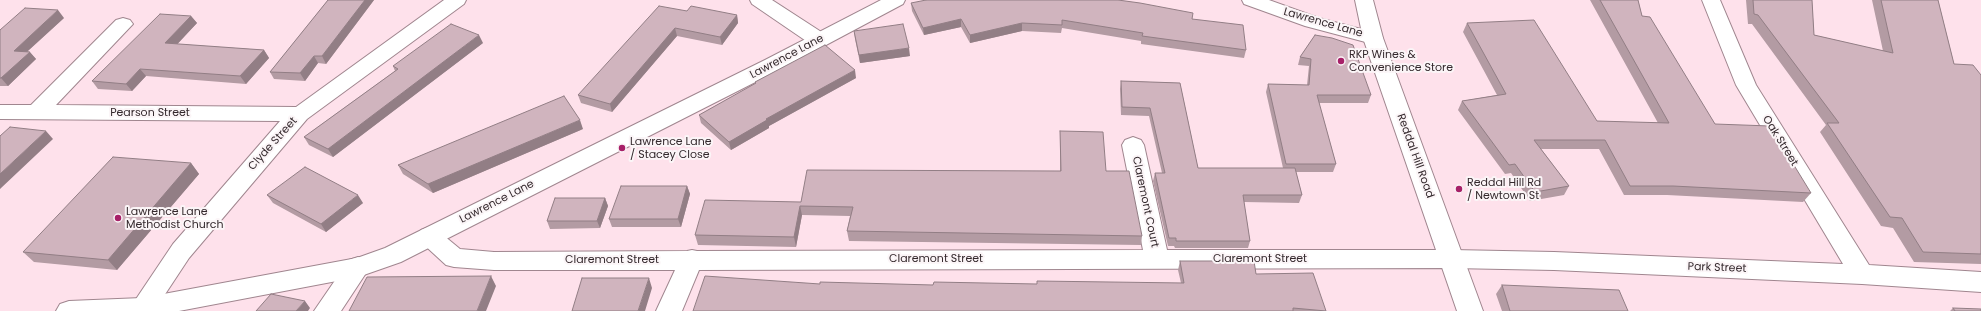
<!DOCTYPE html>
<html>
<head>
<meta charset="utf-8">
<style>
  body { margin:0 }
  canvas { display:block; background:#fee1eb }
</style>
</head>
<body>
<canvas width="1981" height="311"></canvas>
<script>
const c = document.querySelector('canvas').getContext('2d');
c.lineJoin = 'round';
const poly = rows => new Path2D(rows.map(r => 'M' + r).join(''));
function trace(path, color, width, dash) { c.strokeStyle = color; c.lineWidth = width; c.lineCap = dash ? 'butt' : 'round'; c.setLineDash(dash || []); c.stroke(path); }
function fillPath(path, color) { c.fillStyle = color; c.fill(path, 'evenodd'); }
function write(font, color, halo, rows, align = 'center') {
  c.font = font + ' Poppins,sans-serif'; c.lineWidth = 4; c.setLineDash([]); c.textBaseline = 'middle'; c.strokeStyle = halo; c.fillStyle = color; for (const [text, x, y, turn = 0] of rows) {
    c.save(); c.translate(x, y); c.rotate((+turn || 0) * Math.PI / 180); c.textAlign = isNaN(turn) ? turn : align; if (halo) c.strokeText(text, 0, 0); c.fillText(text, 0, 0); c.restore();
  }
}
const minor = poly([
  [444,0,466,0,464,4,307,119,189,258,154,311,131,311,130,308,173,244,280,121,0,119,0,105,31,105,116,20,123,18,130,20,133,24,56,105,296,107,444,0],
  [750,0,772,0,826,35,829,40,826,45,819,46,812,45,752,4,750,0],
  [1702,0,1720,0,1756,85,1869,265,1981,272,1981,292,1862,284,1554,270,1452,268,699,270,682,311,656,311,675,270,494,270,454,267,446,265,421,242,417,236,421,230,429,227,437,230,460,249,494,252,687,251,692,250,697,251,1143,250,1122,145,1125,140,1133,137,1141,140,1144,145,1167,250,1452,250,1554,252,1843,264,1736,85,1702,0],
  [358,257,367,260,370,267,341,311,314,311,349,260,358,257]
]);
const tertiary = poly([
  [881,0,905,0,903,4,779,70,401,262,358,277,179,311,56,311,60,304,69,301,142,298,357,258,385,248,765,60,881,0],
  [1242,0,1269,0,1319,18,1380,34,1383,38,1380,42,1373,44,1305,26,1244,4,1242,0]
]);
const primary = poly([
  [1355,0,1373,0,1383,38,1483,311,1457,311,1363,38,1355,0]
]);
trace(minor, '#a0868f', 2);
trace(tertiary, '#a0868f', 2);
trace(primary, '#a0868f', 2);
fillPath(minor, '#fff');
fillPath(tertiary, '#fff');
fillPath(primary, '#fff');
fillPath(poly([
  [328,0,374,0,326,64,318,63,305,81,274,79,270,72],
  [1590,0,1638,0,1642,16,1715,124,1811,193,1803,202,1667,195,1624,195,1599,149,1541,149,1569,186,1564,195,1530,201,1511,173,1505,174,1458,110,1462,101,1497,95,1463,32,1467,23,1597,121,1658,123],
  [1746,0,1812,0,1814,35,1883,51,1872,0,1938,0,1954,64,1981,75,1981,264,1914,262,1893,228,1881,226,1820,132,1826,125,1752,24,1748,24],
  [911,3,1192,19,1246,50,1244,58,1141,44,1141,41,1062,28,1061,33,1022,31,970,43,961,27,924,35,912,11],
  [687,11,737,15,738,23,722,45,677,36,612,112,581,103,578,95],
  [191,16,197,23,177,44,264,50,269,58,246,84,146,76,132,91,98,89,92,81],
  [64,18,28,51,36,59,8,86,0,86,0,30],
  [854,31,910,56,860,63,855,39],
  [1315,35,1371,95,1368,103,1319,103,1336,164,1333,172,1296,172,1302,195,1299,203,1244,202,1250,241,1248,248,1175,248,1174,246,1168,246,1153,181,1155,173,1162,173,1149,116,1121,115,1120,89,1121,81,1180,83,1198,168,1283,168,1266,92,1268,84,1307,85,1309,66,1298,65,1300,57],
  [483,43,333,157,309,145,304,137,395,71,393,66],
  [856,78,769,126,769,128,731,150,701,123,699,115,755,84,755,82],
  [583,129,433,193,403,174,398,165],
  [1060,131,1106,171,1142,236,1141,245,849,241,847,231,850,216,802,215,796,247,698,245,695,235,801,202,1060,171],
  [191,163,199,174,117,270,34,262,23,252],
  [687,186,690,194,681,227,612,227,609,219],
  [267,195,363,203,326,232,273,203],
  [605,198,608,206,600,228,550,229,547,221],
  [1180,261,1256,274,1326,311,693,311,820,284,933,285,1181,283,1178,270],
  [1502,285,1628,311,1502,311,1496,294],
  [1953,308,1981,311,1950,311]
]), '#b39ba3');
fillPath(poly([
  [365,0,374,0,326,64,322,56],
  [58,10,64,18,20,58,14,51],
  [737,15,738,23,722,45,720,37],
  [191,16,197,23,171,51,165,43],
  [961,19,961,27,924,35,923,28],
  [1022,23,1022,31,970,43,970,35],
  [675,28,677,36,612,112,610,104],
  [479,35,483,43,333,157,328,149],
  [909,48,910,56,860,63,859,55],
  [264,50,269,58,246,84,240,76],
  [30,52,36,59,8,86,1,78],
  [314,56,318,63,305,81,300,73],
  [140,69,146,76,132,91,126,84],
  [855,70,856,78,769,126,769,128,731,150,729,142,766,119],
  [580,120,583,129,433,193,428,184],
  [46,131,53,139,0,189,0,174],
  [191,163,199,174,117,270,108,260],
  [687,186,690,194,681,227,678,219],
  [358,195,363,203,326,232,321,224],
  [605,198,608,206,600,228,597,221],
  [800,206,802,215,796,247,794,237],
  [491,276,496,286,486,311,477,311],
  [649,278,652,288,645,311,638,311],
  [305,301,310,308,308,311,296,311]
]), '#927e85');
const building = poly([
  [328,0,365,0,322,56,314,56,300,73,270,72,328,0],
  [926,0,1118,0,1140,3,1193,13,1192,19,1243,25,1246,50,1142,36,1143,33,1062,20,1062,25,1022,23,970,35,961,19,923,28,911,3,926,0],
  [1600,0,1638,0,1642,16,1650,17,1715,124,1770,126,1811,193,1673,186,1630,186,1605,140,1534,140,1569,186,1535,192,1515,164,1509,165,1462,101,1506,94,1467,23,1534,20,1597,121,1669,123,1600,0],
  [1753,0,1812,0,1814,35,1893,53,1881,0,1938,0,1954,64,1973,65,1981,75,1981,254,1923,252,1902,218,1890,217,1827,123,1839,123,1758,15,1754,14,1753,0],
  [659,6,687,11,691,6,737,15,720,37,675,28,610,104,578,95,659,6],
  [25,8,58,10,14,51,30,52,1,78,0,78,0,30,25,8],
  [160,14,191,16,165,43,264,50,240,76,140,69,126,84,92,81,160,14],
  [451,24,479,35,328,149,304,137,398,69,393,66,451,24],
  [903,24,909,48,859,55,854,31,903,24],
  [1315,35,1332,38,1353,45,1371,95,1317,95,1336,164,1286,164,1268,84,1309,85,1311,59,1300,57,1315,35],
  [825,45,855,70,766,119,767,120,729,142,699,115,756,83,755,82,825,45],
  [1121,81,1180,83,1198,168,1295,168,1302,195,1243,195,1250,241,1176,241,1176,238,1169,238,1155,173,1165,173,1150,108,1122,107,1121,81],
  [564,96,580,120,428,184,398,165,564,96],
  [10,127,46,131,0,174,0,136,10,127],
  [1060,131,1103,132,1106,171,1129,171,1142,236,847,231,853,207,800,206,794,237,695,235,705,200,801,202,807,170,1061,171,1060,131],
  [113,157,191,163,108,260,23,252,113,157],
  [305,167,358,195,321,224,267,195,305,167],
  [621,186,687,186,678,219,609,219,621,186],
  [555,198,605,198,597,221,547,221,555,198],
  [1180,261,1254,261,1256,274,1313,273,1326,311,1293,308,1293,311,693,311,705,276,820,284,820,282,933,285,934,282,1037,284,1037,281,1184,283,1180,261],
  [491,276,477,311,349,311,367,277,491,276],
  [582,278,649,278,638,311,572,311,582,278],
  [1502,285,1619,290,1628,311,1510,311,1502,285],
  [271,294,305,301,296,311,256,311,271,294],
  [1953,308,1981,309,1981,311,1955,311,1953,308]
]);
fillPath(building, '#d0b4be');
trace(building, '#927e85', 1);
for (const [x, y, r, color] of [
  [1341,61,4,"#a72068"],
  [622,148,4,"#a72068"],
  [1459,189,4,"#a72068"],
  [118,218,4,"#a72068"]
]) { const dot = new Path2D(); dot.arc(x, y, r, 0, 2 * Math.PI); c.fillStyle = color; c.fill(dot); trace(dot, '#fbf5f7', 1.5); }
write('11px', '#34292d', '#fbf5f7', [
  ["Lawrence Lane",1323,23,16],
  ["Lawrence Lane",787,57,-28],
  ["Pearson Street",150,113],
  ["Oak Street",1780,141,58],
  ["Clyde Street",273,144,-48],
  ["Reddal Hill Road",1415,156,70],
  ["Lawrence Lane",497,202,-27],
  ["Claremont Court",1145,202,78],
  ["Claremont Street",936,259],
  ["Claremont Street",1260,259],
  ["Claremont Street",612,260],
  ["Park Street",1717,268,2]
]);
write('11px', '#34292d', '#fbf5f7', [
  ["RKP Wines &",1349,55],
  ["Convenience Store",1349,68],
  ["Lawrence Lane",630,142],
  ["/ Stacey Close",630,155],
  ["Reddal Hill Rd",1467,183],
  ["/ Newtown St",1467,196],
  ["Lawrence Lane",126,212],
  ["Methodist Church",126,225]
], 'left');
</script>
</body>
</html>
